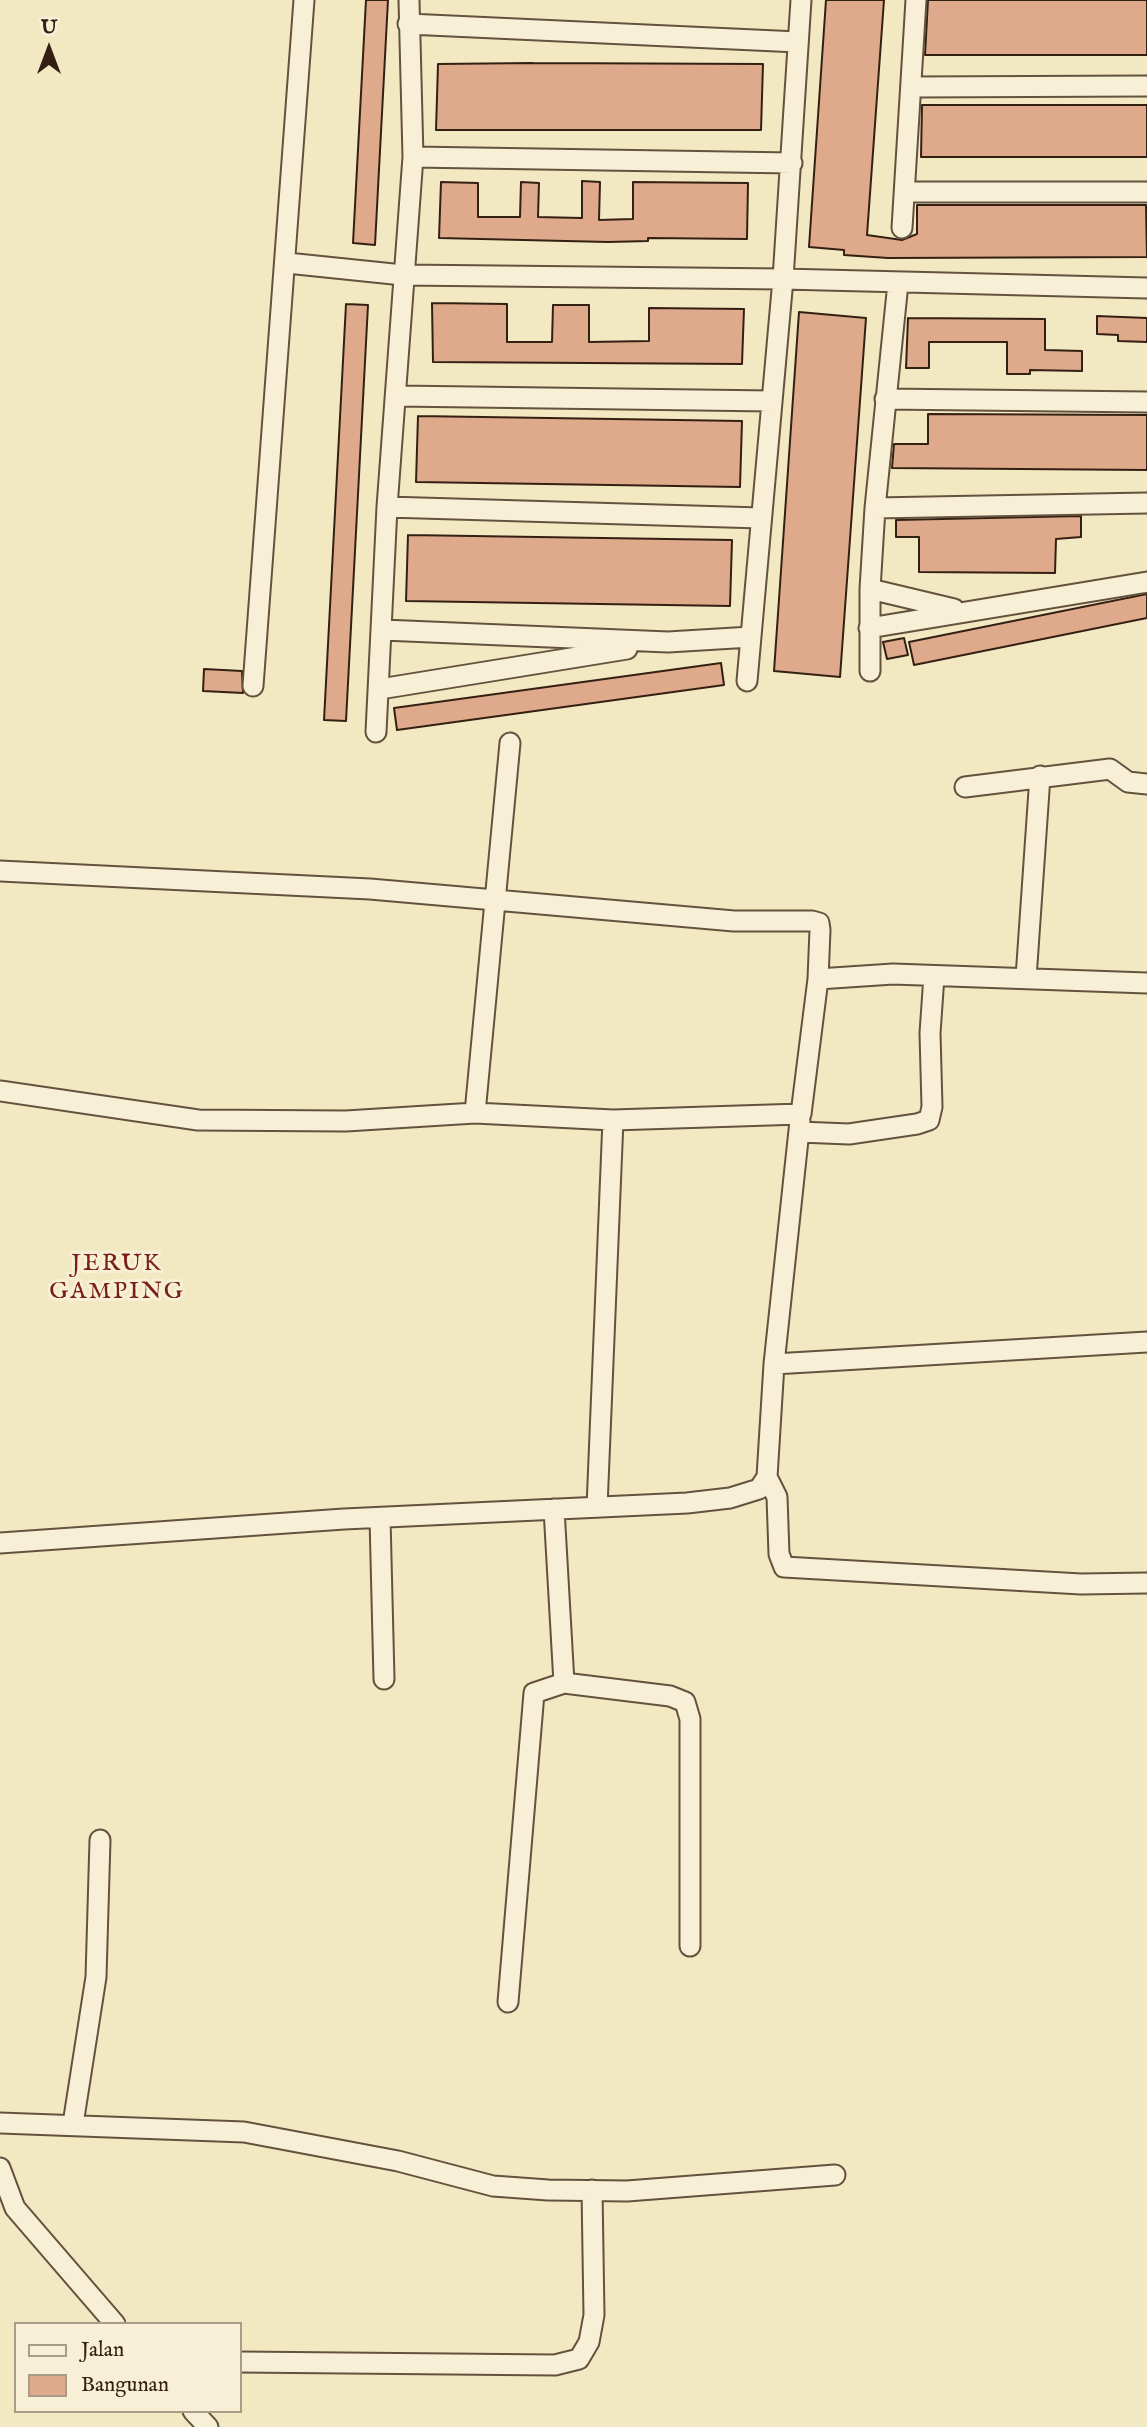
<!DOCTYPE html>
<html>
<head>
<meta charset="utf-8">
<style>
  body { margin:0 }
  #map { position:relative; width:1147px; height:2427px; overflow:hidden; background:#f2e8c1; font-family:"IM FELL English",serif }
  canvas { display:block }
  .legend { position:absolute; left:14px; top:2322px; width:228px; height:91px; box-sizing:border-box; background:#f7f0d7; border:2px solid #a99d89; margin:0; padding:9px 12px; list-style:none; font-size:21px; color:#342013 }
  .legend li { display:flex; align-items:center; gap:14px; height:35px }
  .legend b { width:35px; border:2px solid #a99d89 }
  .north { position:absolute; left:14px; top:14px; width:70px; height:70px; -webkit-text-stroke:5px #f7f0d7; paint-order:stroke; rotate:0deg; font-size:19px; font-weight:700; line-height:28px; text-align:center; color:#342013 }
  .north::after { content:''; display:block; margin:auto; width:24px; height:32px; background:#342013; clip-path:polygon(50% 0,100% 100%,50% 72%,0 100%) }
</style>
</head>
<body>
<div id="map">
<canvas width="1147" height="2427"></canvas>
<ul class="legend">
<li><b style="height:9px;background:#f7f0d7"></b>Jalan</li>
<li><b style="height:19px;background:#dfa98b"></b>Bangunan</li>
</ul>
<div class="north">U</div>
</div>
<script>
const c = document.querySelector('canvas').getContext('2d');
c.lineJoin = 'round';
function fillPath(path, color) { c.fillStyle = color; c.fill(path, 'evenodd'); }
const poly = rows => new Path2D(rows.map(r => 'M' + r).join(''));
function trace(path, color, width, dash) { c.strokeStyle = color; c.lineWidth = width; c.lineCap = dash ? 'butt' : 'round'; c.setLineDash(dash || []); c.stroke(path); }
function write(font, color, halo, rows, align = 'center') {
  c.font = font + ' "IM FELL English",serif'; c.lineWidth = 6; c.setLineDash([]); c.textBaseline = 'middle'; c.strokeStyle = halo; c.fillStyle = color; for (const [text, x, y, turn = 0] of rows) {
    c.save(); c.translate(x, y); c.rotate((+turn || 0) * Math.PI / 180); c.textAlign = isNaN(turn) ? turn : align; if (halo) c.strokeText(text, 0, 0); c.fillText(text, 0, 0); c.restore();
  }
}
const building = poly([
  [366,0,388,0,375,245,353,243,366,0],
  [826,0,884,0,867,235,902,240,917,234,917,205,1146,205,1147,257,888,258,844,255,844,250,809,247,826,0],
  [928,0,1147,0,1147,55,925,55,928,0],
  [533,63,763,64,761,130,436,130,438,64,533,63],
  [922,105,1147,105,1147,157,921,157,922,105],
  [582,181,600,182,599,220,633,219,633,182,748,183,747,239,648,238,648,241,608,242,439,238,441,182,478,183,478,217,520,217,521,182,539,183,538,217,582,218,582,181],
  [432,303,507,304,507,342,552,342,553,305,589,305,589,342,649,341,649,308,744,309,742,364,433,362,432,303],
  [346,304,368,305,346,721,324,720,346,304],
  [799,312,866,318,840,677,774,671,799,312],
  [1097,316,1147,318,1147,342,1118,341,1118,335,1097,334,1097,316],
  [908,318,1045,319,1045,350,1082,351,1082,371,1030,370,1030,374,1007,374,1007,342,929,342,929,368,906,368,908,318],
  [928,414,1147,415,1147,470,892,468,894,444,928,444,928,414],
  [418,416,742,421,740,487,416,482,418,416],
  [1081,516,1081,537,1056,539,1055,573,919,572,919,537,896,537,896,520,1081,516],
  [408,535,732,540,730,606,406,601,408,535],
  [1147,594,1147,618,914,665,909,642,1147,594],
  [904,638,908,655,887,659,883,642,904,638],
  [721,663,724,685,397,730,394,708,721,663],
  [204,669,242,671,243,693,203,691,204,669]
]);
fillPath(building, '#dfa98b');
trace(building, '#342013', 2);
const street = poly([
  [408,24,798,42],
  [913,87,1147,86],
  [413,157,792,163],
  [905,192,1147,192],
  [902,228,916,0],
  [287,263,403,275,783,279,1147,288],
  [397,396,772,401],
  [885,399,1147,402],
  [387,507,761,518],
  [875,508,1147,503],
  [870,589,954,609],
  [869,628,1147,582],
  [383,630,668,642,751,637],
  [870,671,870,589,875,508,898,283],
  [747,681,783,279,801,0],
  [253,686,304,0],
  [380,689,627,649],
  [376,732,387,507,413,157,409,0],
  [965,787,1110,769,1128,782,1147,784],
  [0,871,370,889,734,921,812,921,819,923,820,930,818,979,801,1114,613,1120,475,1113,346,1121,198,1120,0,1091],
  [1026,978,1040,776],
  [818,979,893,974,1147,983],
  [475,1113,510,743],
  [799,1132,849,1134,917,1124,929,1120,932,1107,930,1033,934,976],
  [774,1364,800,1121],
  [767,1477,777,1497,779,1554,784,1567,1081,1584,1147,1583],
  [597,1507,613,1120],
  [554,1509,564,1683,670,1696,685,1702,690,1719,690,1946],
  [380,1518,384,1679],
  [0,1543,344,1519,687,1503,730,1498,759,1489,767,1477,774,1364,1147,1342],
  [508,2002,534,1693,564,1683],
  [0,2123,244,2132,398,2161,493,2186,548,2190,627,2191,835,2175],
  [73,2124,96,1977,100,1840],
  [0,2168,15,2208,115,2324],
  [240,2362,555,2365,579,2359,589,2342,594,2315,592,2190],
  [193,2411,208,2427]
]);
trace(street, '#64523e', 23);
trace(street, '#f7f0d7', 19);
c.letterSpacing = '2px';
write('24px', '#7a1f14', '#f7f0d7', [
  ["JERUK",117,1265],
  ["GAMPING",117,1293]
]);
c.letterSpacing = '0px';
</script>
</body>
</html>
